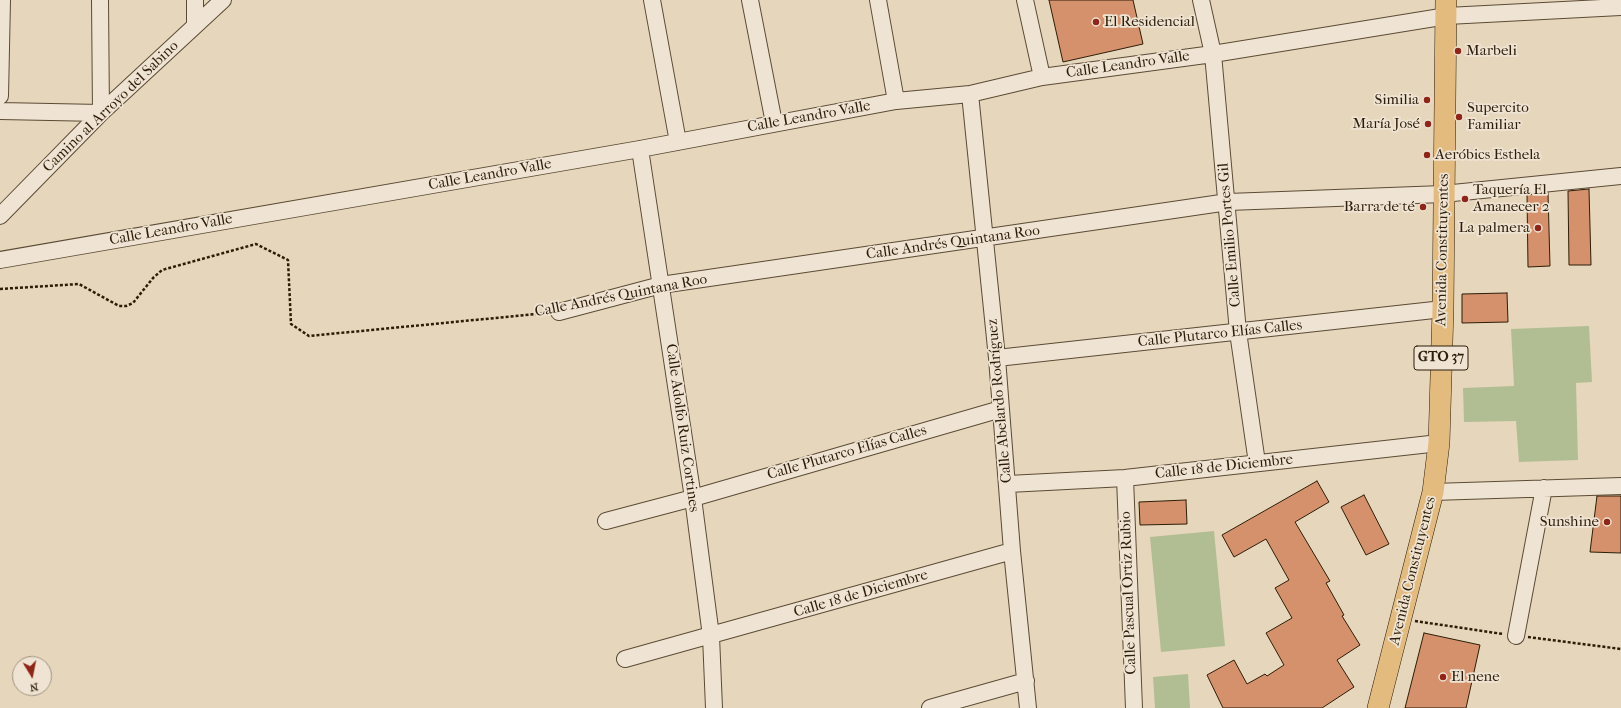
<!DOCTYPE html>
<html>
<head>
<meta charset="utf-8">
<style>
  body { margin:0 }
  #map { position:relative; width:1621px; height:708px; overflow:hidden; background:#e6d6bb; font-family:"IM FELL French Canon",serif }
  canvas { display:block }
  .north { position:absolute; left:12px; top:656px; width:40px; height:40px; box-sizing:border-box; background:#efe4d3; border:1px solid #a19482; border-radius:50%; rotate:170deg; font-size:11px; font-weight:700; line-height:16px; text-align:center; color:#2d1d08 }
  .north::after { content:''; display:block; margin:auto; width:14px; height:18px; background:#8f2418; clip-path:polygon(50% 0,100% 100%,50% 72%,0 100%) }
</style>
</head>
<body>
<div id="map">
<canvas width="1621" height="708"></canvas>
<div class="north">N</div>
</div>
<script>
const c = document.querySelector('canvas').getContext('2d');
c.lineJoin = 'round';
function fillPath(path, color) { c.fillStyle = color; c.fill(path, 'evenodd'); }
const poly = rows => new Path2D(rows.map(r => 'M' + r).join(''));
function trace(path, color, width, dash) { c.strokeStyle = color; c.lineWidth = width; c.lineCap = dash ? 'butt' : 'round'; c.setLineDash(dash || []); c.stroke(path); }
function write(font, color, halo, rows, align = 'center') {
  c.font = font + ' "IM FELL French Canon",serif'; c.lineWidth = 3.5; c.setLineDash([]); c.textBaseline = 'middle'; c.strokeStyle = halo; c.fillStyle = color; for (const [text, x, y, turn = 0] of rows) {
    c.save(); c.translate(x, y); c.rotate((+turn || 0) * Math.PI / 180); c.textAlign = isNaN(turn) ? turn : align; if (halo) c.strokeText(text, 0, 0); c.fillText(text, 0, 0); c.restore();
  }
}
fillPath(poly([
  [1589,326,1592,382,1576,383,1578,460,1519,462,1516,421,1464,422,1463,388,1514,386,1511,329],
  [1214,531,1225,646,1161,652,1150,537],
  [1188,674,1190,708,1155,708,1153,677]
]), '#b1be93');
const building = poly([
  [1049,0,1133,0,1143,44,1063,62,1049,0],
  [1589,189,1591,265,1569,265,1568,191,1589,189],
  [1548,193,1550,266,1528,267,1527,195,1548,193],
  [1507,293,1508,322,1462,323,1462,294,1507,293],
  [1317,481,1329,502,1295,522,1330,581,1326,583,1344,615,1342,616,1360,645,1337,660,1354,687,1322,708,1223,708,1207,675,1234,660,1247,684,1265,674,1267,676,1284,665,1266,633,1292,618,1275,588,1289,580,1266,539,1234,557,1222,535,1317,481],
  [1364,495,1389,544,1366,555,1341,507,1364,495],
  [1597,496,1621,496,1621,553,1590,552,1597,496],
  [1186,500,1187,524,1140,525,1139,502,1186,500],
  [1424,633,1480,645,1466,708,1405,708,1424,633]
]);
fillPath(building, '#d4916c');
trace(building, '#2d1d08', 1);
const minor = poly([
  [652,0,678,142],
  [750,0,774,123],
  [878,0,896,101],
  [1025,0,1042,77],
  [1201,0,1213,54,1238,332,1257,463],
  [195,25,195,0],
  [970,94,997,358,1012,551,1028,708],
  [0,96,2,0],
  [0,111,101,113,100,0],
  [640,149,693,498,711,636,714,708],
  [0,216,101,113,223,0],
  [0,260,640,149,896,101,970,94,1042,77,1213,54,1447,16,1621,7],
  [559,312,661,285,1228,202,1443,194,1621,176],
  [997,358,1443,309],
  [1125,478,1134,708],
  [1008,484,1125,478,1439,443],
  [1433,492,1621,486],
  [606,521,693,498,1001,409],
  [1516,636,1544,488],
  [625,659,1012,551],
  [930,708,1026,681]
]);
const major = poly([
  [1378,708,1433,492,1439,443,1443,309,1446,0]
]);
trace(minor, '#5b4b35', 18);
trace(major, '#2d1d08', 22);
trace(poly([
  [0,289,79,284,119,306,126,306,133,303,153,278,162,270,256,244,288,260,291,324,309,336,547,313],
  [1415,621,1503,634],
  [1528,637,1621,649]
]), '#2d1d08', 2.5, [3, 2]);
trace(minor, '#efe4d3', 16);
trace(major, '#e3bb7e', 21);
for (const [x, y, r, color] of [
  [1096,22,4,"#8f2418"],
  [1458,51,4,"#8f2418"],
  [1427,100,4,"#8f2418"],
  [1459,117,4,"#8f2418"],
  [1428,124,4,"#8f2418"],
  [1427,155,4,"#8f2418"],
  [1465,199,4,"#8f2418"],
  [1423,207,4,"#8f2418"],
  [1538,228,4,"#8f2418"],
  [1607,522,4,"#8f2418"],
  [1443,677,4,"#8f2418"]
]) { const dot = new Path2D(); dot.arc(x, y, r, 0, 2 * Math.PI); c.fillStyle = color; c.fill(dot); trace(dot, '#efe4d3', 1.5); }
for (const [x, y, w] of [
  [1441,358,54]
]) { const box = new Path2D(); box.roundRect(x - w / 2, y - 12, w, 24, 3); c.fillStyle = '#efe4d3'; c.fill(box); trace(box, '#2d1d08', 1); }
write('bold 14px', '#2d1d08', null, [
  ["GTO 37",1441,358]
]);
write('15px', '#2d1d08', '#efe4d3', [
  ["El Residencial",1104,22],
  ["Marbeli",1466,51],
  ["Similia",1419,100,"right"],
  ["Supercito",1467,108],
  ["Familiar",1467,125],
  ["María José",1420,124,"right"],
  ["Aeróbics Esthela",1435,155],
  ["Taquería El",1473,190],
  ["Amanecer 2",1473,207],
  ["Barra de té",1415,207,"right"],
  ["La palmera",1530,228,"right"],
  ["Sunshine",1599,522,"right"],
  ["El nene",1451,677]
], 'left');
write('15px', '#2d1d08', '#efe4d3', [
  ["Calle Leandro Valle",1128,65,-8],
  ["Camino al Arroyo del Sabino",111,107,-44],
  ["Calle Leandro Valle",809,117,-10],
  ["Calle Leandro Valle",490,175,-10],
  ["Calle Leandro Valle",171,230,-10],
  ["Calle Emilio Portes Gil",1230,235,-95],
  ["Calle Andrés Quintana Roo",953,243,-8],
  ["Avenida Constituyentes",1443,250,-89],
  ["Calle Andrés Quintana Roo",621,296,-11],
  ["Calle Plutarco Elías Calles",1220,334,-6],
  ["Calle Abelardo Rodríguez",1000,401,-95],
  ["Calle Adolfo Ruiz Cortines",682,428,82],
  ["Calle Plutarco Elías Calles",847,453,-16],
  ["Calle 18 de Diciembre",1224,467,-6],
  ["Avenida Constituyentes",1413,571,-76],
  ["Calle Pascual Ortiz Rubio",1129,593,-92],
  ["Calle 18 de Diciembre",861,594,-16]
]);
</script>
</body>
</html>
